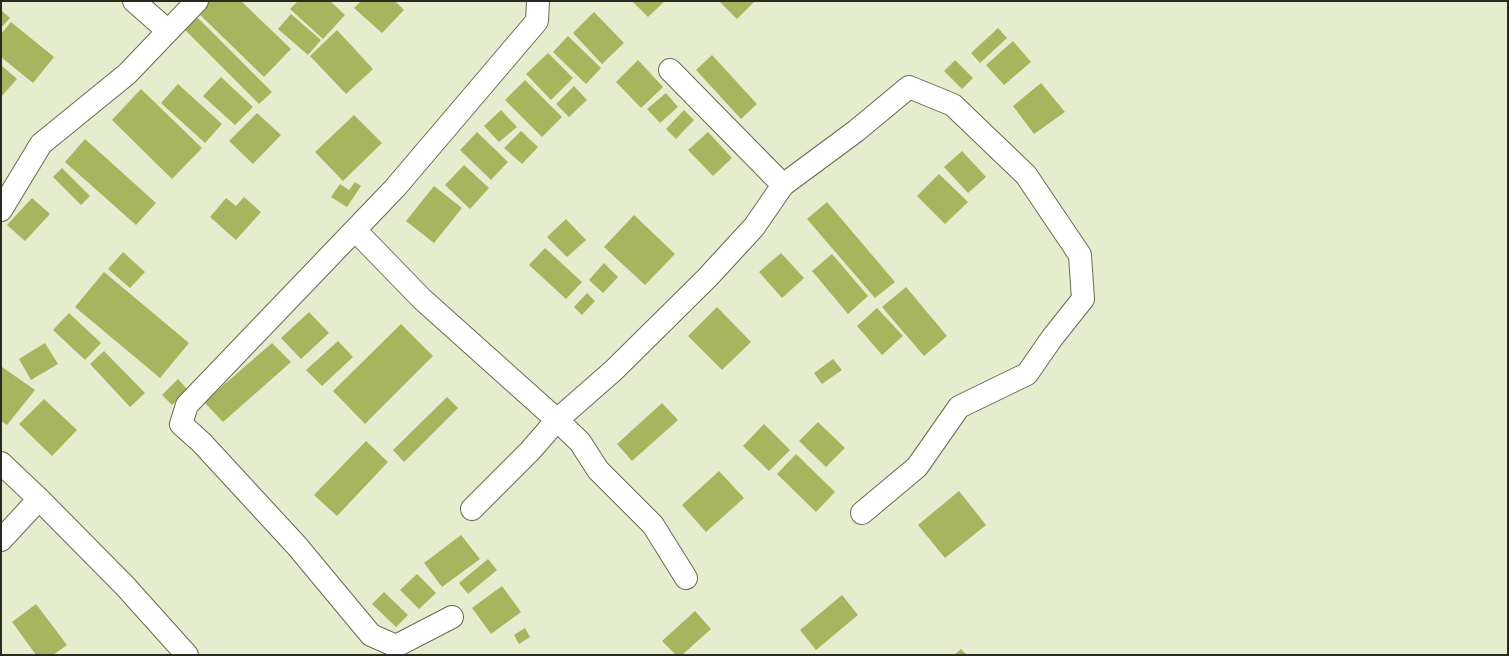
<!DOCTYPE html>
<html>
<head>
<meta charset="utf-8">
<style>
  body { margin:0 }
  #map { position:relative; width:1509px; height:656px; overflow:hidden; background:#e6edce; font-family:"Asap Condensed",sans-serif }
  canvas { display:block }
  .frame { position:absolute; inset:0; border:2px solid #292b20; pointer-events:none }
</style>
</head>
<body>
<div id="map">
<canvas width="1509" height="656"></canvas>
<div class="frame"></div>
</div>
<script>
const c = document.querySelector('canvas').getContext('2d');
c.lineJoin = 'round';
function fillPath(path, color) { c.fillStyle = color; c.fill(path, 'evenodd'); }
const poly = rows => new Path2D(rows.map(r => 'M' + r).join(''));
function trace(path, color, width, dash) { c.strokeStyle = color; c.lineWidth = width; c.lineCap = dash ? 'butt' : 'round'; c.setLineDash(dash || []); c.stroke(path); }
fillPath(poly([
  [204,1,241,1,291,49,264,77,195,10],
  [298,1,330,1,345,15,323,39,290,9],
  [361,1,395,1,404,10,382,33,354,8],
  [632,1,665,1,648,17],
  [719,1,755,1,737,19],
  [1,10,10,18,1,28],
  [192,12,272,92,259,104,180,25],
  [594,12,624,43,602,64,573,33],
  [291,14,321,40,308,55,278,29],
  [11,22,54,57,33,83,1,57,1,34],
  [998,28,1007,38,980,63,971,53],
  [337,30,373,69,346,94,310,56],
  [568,36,601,68,586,84,553,52],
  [1013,41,1031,62,1004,85,986,65],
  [548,53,573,78,551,100,526,74],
  [712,55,757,104,741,119,696,70],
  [638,60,663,87,641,108,616,82],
  [955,60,973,78,962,89,944,71],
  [1,65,17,79,1,97],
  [221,77,253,107,235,125,203,96],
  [525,80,562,117,542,137,505,100],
  [1041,83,1065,112,1034,134,1013,106],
  [178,84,222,124,205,143,161,103],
  [574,86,587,100,569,117,556,104],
  [141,89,202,148,172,179,112,120],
  [666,93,678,107,660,123,647,109],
  [501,110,517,127,499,142,484,126],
  [684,110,694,120,676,139,666,129],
  [257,113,281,135,253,164,229,141],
  [354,115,382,143,343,181,315,152],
  [521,131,538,147,522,164,504,148],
  [477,132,508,162,491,180,460,150],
  [708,132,732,158,713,176,688,150],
  [85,139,156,203,136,225,65,162],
  [962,151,986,177,968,193,944,167],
  [464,165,489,188,470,209,445,185],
  [62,168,90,196,81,205,53,177],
  [939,174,968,202,945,224,917,196],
  [355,182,361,186,347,207,331,197,340,184,349,190],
  [434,186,462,208,434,243,406,221],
  [244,197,261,212,236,240,210,217,226,198,236,206],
  [32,198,50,214,25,241,7,225],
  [827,202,895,282,875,298,807,219],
  [634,215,675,254,645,285,604,247],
  [566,219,586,240,567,257,547,237],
  [545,248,582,282,566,299,529,265],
  [123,252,145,272,130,288,108,269],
  [781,253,804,278,782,298,759,272],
  [832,254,868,296,848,314,812,271],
  [604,263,618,277,603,293,589,280],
  [104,272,189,343,160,378,75,307],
  [906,287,947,336,924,356,882,307],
  [587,293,595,301,582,315,574,307],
  [717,307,751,342,722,370,688,336],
  [877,308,903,336,882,355,857,326],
  [309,312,329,333,301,359,281,338],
  [69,313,101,343,85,360,53,330],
  [401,324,433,356,365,424,333,391],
  [338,341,353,357,322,386,306,370],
  [45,343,58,364,31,380,19,359],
  [272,343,291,362,223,422,204,402],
  [104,351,145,393,130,407,90,364],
  [833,359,842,370,822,384,814,373],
  [2,367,35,390,7,425,1,421],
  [178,379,188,390,172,405,162,395],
  [447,397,458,408,404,462,393,450],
  [44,399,77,430,52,456,19,424],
  [662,403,678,420,632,461,617,444],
  [818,422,845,448,826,467,799,441],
  [764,424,790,450,769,471,743,446],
  [366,441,388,462,337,516,314,495],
  [796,454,835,492,816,512,777,474],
  [719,471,744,498,706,532,682,505],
  [959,491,986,525,945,558,918,525],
  [461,535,480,559,442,587,424,563],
  [488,559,497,570,468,594,459,583],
  [417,574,436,593,419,609,400,590],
  [502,586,521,612,491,634,472,608],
  [384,592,408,615,396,627,372,604],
  [842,595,858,615,816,650,800,630],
  [36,604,67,645,53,655,36,655,12,622],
  [695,611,711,629,682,655,676,655,662,641],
  [525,628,530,637,519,644,514,635],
  [961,649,967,655,954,655]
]), '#a6b55e');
const minor = poly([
  [134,1,168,31],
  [670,70,783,185],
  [1,210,41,144,127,74,197,1],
  [355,230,422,299,557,420,580,442,598,470,653,525,686,578],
  [1,463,39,499,1,540],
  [39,499,125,586,187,655],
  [472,509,530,451,557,420,614,370,707,278,754,227,783,185,856,131,909,87,953,105,1026,175,1080,255,1083,299,1052,338,1027,374,959,407,917,467,862,513],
  [452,617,396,646,371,635,297,546,202,443,181,424,187,405,395,188,537,21,538,1]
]);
trace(minor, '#666c51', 24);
trace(minor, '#fff', 22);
</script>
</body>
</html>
